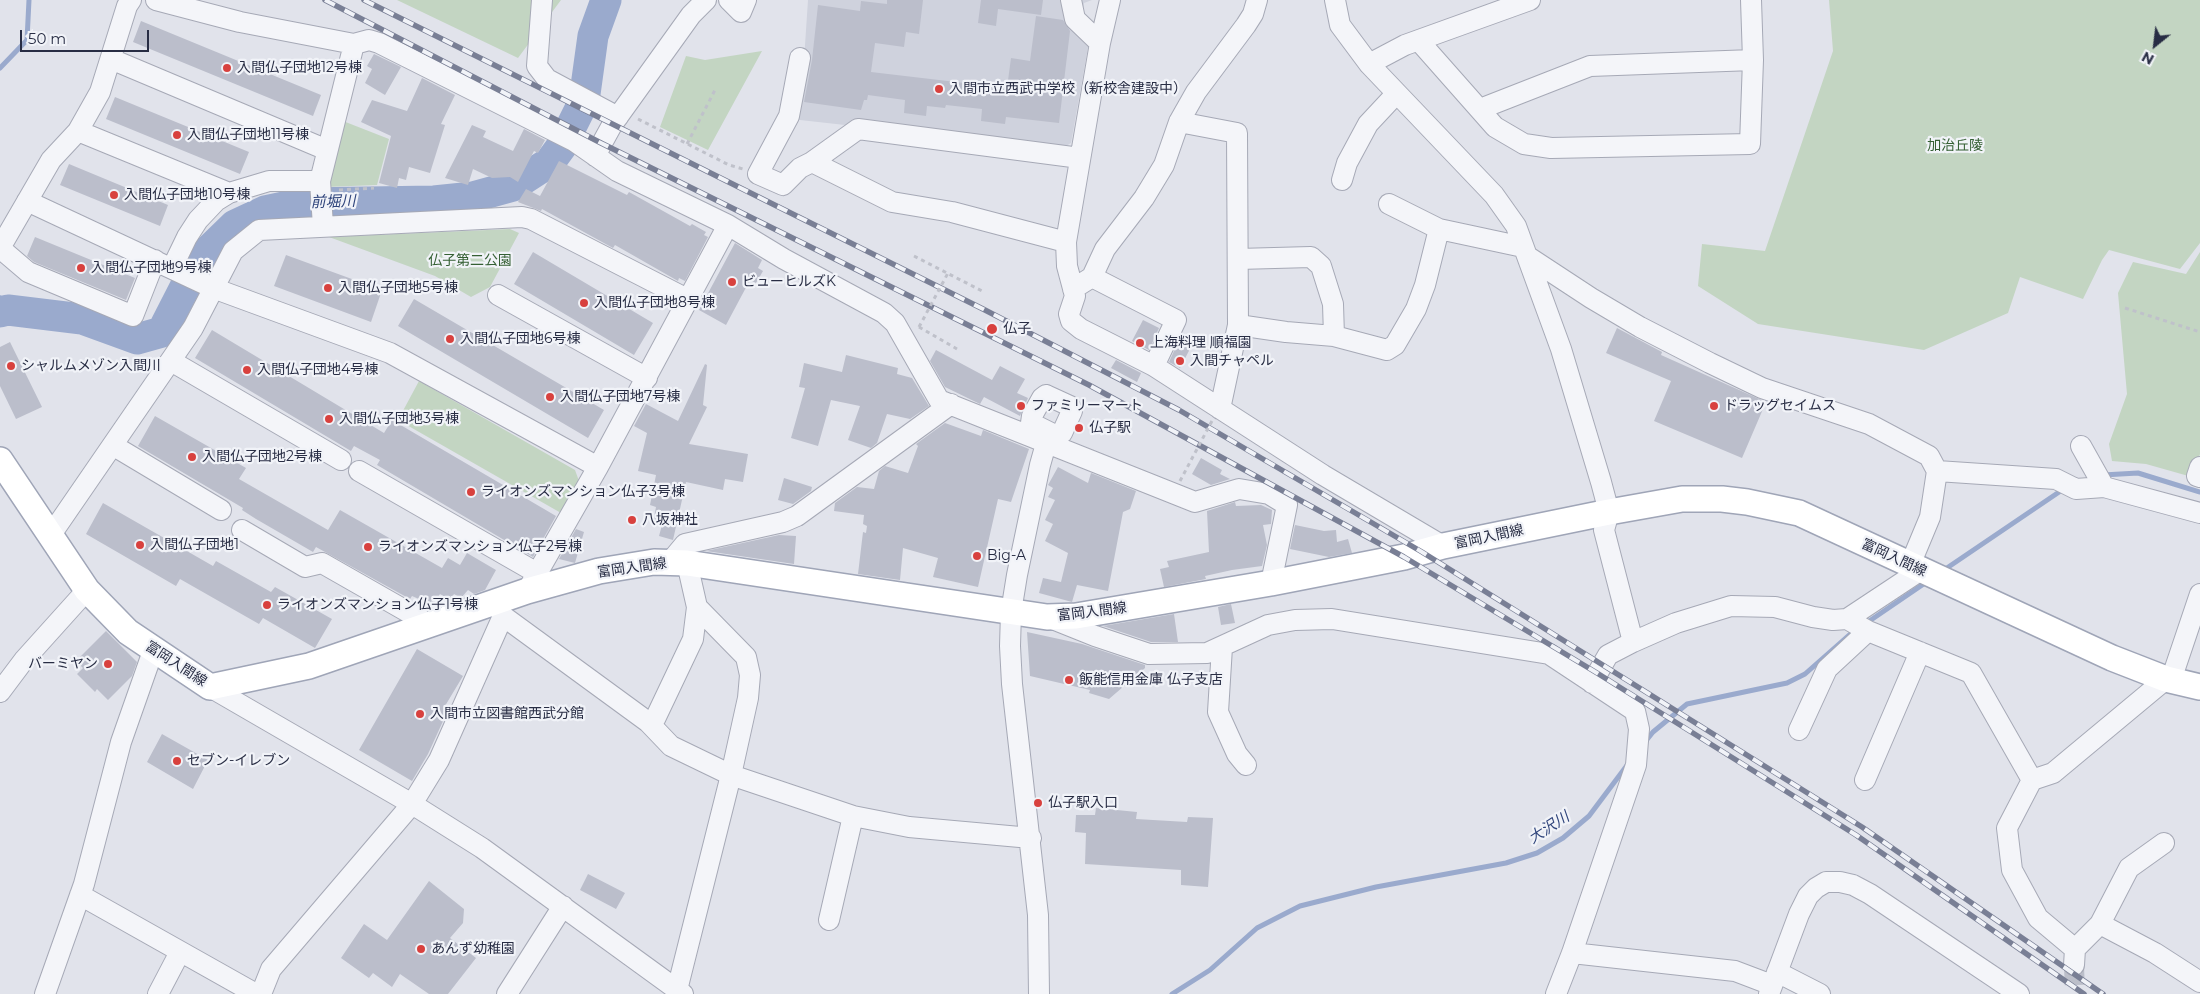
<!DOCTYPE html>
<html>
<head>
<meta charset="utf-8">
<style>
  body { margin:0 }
  #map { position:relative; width:2200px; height:994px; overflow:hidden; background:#e1e3eb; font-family:Montserrat,sans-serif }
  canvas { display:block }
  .north { position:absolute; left:2130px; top:20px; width:50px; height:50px; -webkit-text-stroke:4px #f1f3f8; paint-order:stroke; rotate:209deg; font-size:14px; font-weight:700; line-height:20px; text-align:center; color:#282d44 }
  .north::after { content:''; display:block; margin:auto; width:18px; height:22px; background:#282d44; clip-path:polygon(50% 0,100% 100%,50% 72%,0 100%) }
  .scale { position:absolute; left:20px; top:30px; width:129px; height:22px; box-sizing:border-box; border:2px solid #282d44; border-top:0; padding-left:6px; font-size:15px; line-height:18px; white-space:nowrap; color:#282d44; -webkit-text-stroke:4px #f1f3f8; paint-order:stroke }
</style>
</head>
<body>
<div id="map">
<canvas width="2200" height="994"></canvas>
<div class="north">N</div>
<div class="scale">50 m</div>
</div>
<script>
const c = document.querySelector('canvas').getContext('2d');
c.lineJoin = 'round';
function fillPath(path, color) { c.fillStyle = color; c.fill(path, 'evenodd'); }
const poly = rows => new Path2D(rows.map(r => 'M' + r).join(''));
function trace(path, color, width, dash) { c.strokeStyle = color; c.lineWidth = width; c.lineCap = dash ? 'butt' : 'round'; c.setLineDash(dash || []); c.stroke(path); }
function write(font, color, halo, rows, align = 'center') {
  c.font = font + ' Montserrat,"Noto Sans JP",sans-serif'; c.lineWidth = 4.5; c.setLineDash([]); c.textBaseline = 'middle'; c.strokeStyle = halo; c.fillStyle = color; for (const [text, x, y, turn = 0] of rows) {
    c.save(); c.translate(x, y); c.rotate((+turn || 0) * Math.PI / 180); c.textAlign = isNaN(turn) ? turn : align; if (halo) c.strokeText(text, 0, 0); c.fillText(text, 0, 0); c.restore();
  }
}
fillPath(poly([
  [808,0,1092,0,1084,3,1082,16,1092,25,1071,143,1061,149,791,119,804,60]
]), '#cfd2dd');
fillPath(poly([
  [397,0,561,0,518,58],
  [1829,0,2200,0,2200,243,2180,269,2109,250,2102,260,2083,299,2020,277,2008,313,1924,350,1758,324,1698,286,1702,244,1765,251,1833,51],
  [762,51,708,150,660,127,686,56,705,60],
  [343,121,389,139,377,185,325,187],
  [510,229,519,233,490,287,471,297,435,276,329,237],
  [2200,252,2200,454,2192,477,2146,464,2112,461,2109,444,2127,394,2118,293,2133,262,2186,274],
  [419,381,575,470,579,481,561,513,398,420]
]), '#c3d5c2');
trace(poly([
  [0,68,27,40,29,0],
  [0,298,8,310],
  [2103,475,2138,473,2200,492],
  [1941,572,2065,488],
  [1865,624,1928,581],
  [1645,742,1653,732,1687,704,1787,683,1805,674,1856,629],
  [1172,994,1210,970,1257,928,1300,906,1376,887,1506,863,1537,853,1563,838,1589,816,1628,764]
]), '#9aaacd', 5);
trace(poly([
  [0,312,8,310,82,319,137,339,162,332,185,287,203,256,235,225,265,211,303,203,434,201,473,197,513,186,550,162,561,147,584,101,593,36,606,0]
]), '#9aaacd', 31);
fillPath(poly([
  [887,0,923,0,919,34,906,32,904,47,875,43,871,72,1007,88,1011,58,1030,61,1036,16,1063,20,1070,31,1059,123,1006,117,1005,124,981,121,982,109,946,105,945,108,927,106,926,116,904,113,905,100,868,95,867,100,864,100,861,110,804,102,812,60,818,5,860,11,861,1,887,4],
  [981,0,1043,0,1041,15,998,9,996,26,978,23],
  [141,21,321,95,313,116,133,42],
  [374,54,401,67,385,95,365,83,372,69,367,66],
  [422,78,455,95,441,124,445,125,430,173,409,167,406,180,399,178,397,188,379,183,391,136,361,122,372,100,407,111],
  [115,97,249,152,240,174,106,119],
  [472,125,486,131,483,137,513,151,524,129,545,140,538,153,534,151,518,182,510,177,492,178,473,169,468,185,445,178],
  [559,161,627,195,629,192,690,226,692,224,706,232,704,235,708,237,685,281,679,278,678,281,615,245,613,248,542,209,541,211,518,202,526,189,540,196],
  [69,164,168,205,160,226,60,185],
  [35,237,135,278,126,300,34,262,27,256],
  [735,243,762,260,758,268,763,271,756,283,750,280,726,325,699,310],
  [533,252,653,323,634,355,514,284],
  [286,255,382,290,371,322,274,286],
  [414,299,604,410,588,438,398,326],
  [1143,320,1159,328,1149,350,1132,341],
  [1617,328,1662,352,1661,355,1766,402,1742,458,1654,421,1671,381,1606,353],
  [212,330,384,433,392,420,556,516,533,557,377,465,380,460,354,446,351,451,195,358],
  [1180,338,1192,345,1180,368,1169,362],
  [10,342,42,407,16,419,0,386,0,347],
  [936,350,992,380,1000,366,1025,379,1017,393,1028,398,1020,416,984,397,980,404,945,387,930,361],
  [846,355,898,368,897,374,912,378,929,406,910,419,887,414,877,443,871,448,848,440,860,406,831,400,818,446,791,438,805,388,799,387,804,363,842,372],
  [1116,360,1141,373,1137,382,1111,368],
  [705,364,707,365,703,405,707,407,689,444,748,454,743,482,725,479,723,490,686,482,673,540,659,536,662,525,653,523,656,507,650,505,656,475,638,471,647,433,634,426,646,404,678,421],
  [155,416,246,468,239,479,328,530,340,510,442,568,448,558,460,565,467,553,496,570,485,590,474,594,468,590,461,598,454,594,450,600,440,594,433,605,412,596,410,599,316,547,313,552,256,519,242,510,243,508,138,446],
  [945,423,981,436,983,430,1029,449,1011,502,998,499,978,587,933,577,938,558,903,548,900,580,858,574,863,532,866,533,867,526,863,524,864,515,834,511,835,503,857,487,874,489,879,471,885,466,908,473,918,446,916,444],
  [1201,458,1222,470,1220,474,1230,479,1211,485,1192,474],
  [1058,467,1088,483,1091,473,1136,491,1130,509,1123,512,1108,591,1077,585,1072,602,1039,593,1043,578,1061,582,1068,553,1045,541,1053,524,1045,520,1055,500,1048,497,1053,488,1048,485],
  [784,478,812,487,811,491,793,504,778,500],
  [1235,502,1236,506,1261,505,1272,510,1271,524,1263,525,1267,545,1262,566,1232,570,1205,576,1206,579,1164,587,1160,569,1169,567,1167,561,1209,552,1207,511],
  [103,503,213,566,216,561,271,592,275,587,332,619,315,648,263,618,259,624,180,579,176,586,86,534],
  [1295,525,1324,531,1336,530,1337,542,1348,539,1352,553,1329,557,1290,549],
  [576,529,584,532,575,563,559,559],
  [779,535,796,536,794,564,706,551],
  [1231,604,1235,623,1221,625,1218,607],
  [1174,614,1178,642,1151,642,1103,626],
  [106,631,137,662,132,676,108,700,97,689,95,692,77,674,83,668,76,661],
  [1027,632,1082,644,1145,665,1145,668,1109,699,1089,693,1090,690,1030,676],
  [417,649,463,676,445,706,449,708,428,754,412,781,359,750],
  [162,734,208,760,193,789,147,762],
  [1096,808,1137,812,1136,819,1187,822,1188,817,1213,818,1208,887,1181,885,1181,870,1085,864,1086,833,1075,832,1076,815,1095,815],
  [588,874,625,893,616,909,580,890],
  [429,881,464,909,463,923,450,938,476,958,448,994,429,994,400,974,392,987,373,973,369,978,341,958,364,924,387,940]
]), '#bbbecb');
trace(poly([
  [2074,965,2075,994]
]), '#bcbfca', 20, [20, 10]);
const minor = poly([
  [156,0,240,22,354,44,369,40,379,43,574,141,617,171,728,225,784,259,884,313,895,323,939,400,1195,502,1239,489,1269,494,1287,505,1271,583],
  [542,0,537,66,547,79,618,117],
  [729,0,741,12,746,0],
  [1071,0,1075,19,1100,43],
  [1110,0,1100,43,1066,242,1067,266,1075,296,1069,314,1071,321,1081,329,1154,366,1323,475,1443,546],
  [1335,0,1340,25,1369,64,1494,195,1516,226,1561,349,1601,482,1609,512,1604,530,1633,642],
  [1419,41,1495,127,1524,144,1551,148,1750,144,1753,60,1751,0],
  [800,58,789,116,758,174,783,185,800,168,812,162,858,129,1080,158],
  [111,59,327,150],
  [1369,64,1405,45,1530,0],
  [1480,109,1590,66,1753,60],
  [1179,122,1237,133,1238,325,1220,409],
  [78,131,229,193],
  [595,156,612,125,691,15,706,0],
  [812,162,892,202,952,212,1066,242],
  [1342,180,1347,163,1368,124,1396,94],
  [320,181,323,226],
  [27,201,213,288,390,353,598,467],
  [1389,204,1439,229,1523,247],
  [0,248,51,160,78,131,100,92,127,6,131,0],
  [0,248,28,272,133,316,155,260],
  [1527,256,1591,298,1640,327,1710,363,1762,388,1869,424,1929,456,1937,471,1930,517,1910,565],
  [1238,259,1311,257,1321,266,1333,304,1334,336],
  [172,268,187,237,198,220,216,201,229,193,269,181,320,181,354,44],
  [1092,277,1176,320,1154,366],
  [1073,289,1092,277,1105,249,1144,198,1164,165,1179,122,1196,92,1246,25,1253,14,1257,0],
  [498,295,647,378],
  [1238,325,1286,332,1334,336,1387,350,1395,345,1416,309,1425,285,1439,229],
  [171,361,341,460],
  [1046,395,1070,406,1072,411,1062,433,1057,436,1031,423,1032,416,1042,398,1046,395],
  [114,446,221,510],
  [2081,446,2104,487],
  [2200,467,2197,476,2200,477],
  [359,471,537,573],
  [1937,471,2056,479,2076,489,2104,487,2200,513],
  [242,530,305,567,322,563,429,624],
  [50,536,193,328,233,251,259,230,522,217,531,219,689,300],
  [670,562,685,544,783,522,797,516,951,404],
  [527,591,598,467,728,225],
  [503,616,648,722,671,746,731,775,853,816,909,827,1031,838],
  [1050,618,1095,636,1149,654,1207,653,1268,625,1295,620,1332,619,1549,654,1635,711,1639,729,1636,765,1572,953,1556,994],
  [1847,619,1868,631,1971,673,2032,780],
  [1222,647,1218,712,1237,754,1246,765],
  [2171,680,2200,594],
  [1592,683,1608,655,1633,642,1676,623,1731,606,1775,607,1813,617,1833,620,1847,619,1921,570],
  [210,687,412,804,482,848,683,994],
  [0,692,24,660,87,590],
  [648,722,655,719,693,639,697,607,687,563],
  [1799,730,1827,669,1868,631],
  [1865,780,1920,652],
  [80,895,256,994],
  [829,920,853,816],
  [2100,924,2155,953,2200,982],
  [2075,949,2038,918,2012,870,2007,828,2032,780,2053,773,2166,679],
  [1572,953,1735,971,1772,985],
  [2074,965,2075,949,2100,924,2129,868,2164,843],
  [1777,972,1820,994],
  [45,994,84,884,121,742,153,651],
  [158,994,180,952],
  [261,994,271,969,412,804,439,760,503,616,497,605],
  [507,994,563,906],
  [676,994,731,775,748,698,750,675,746,657,697,607],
  [1039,994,1038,915,1012,684,1010,646,1011,612,1017,575,1040,465,1049,433],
  [1769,994,1799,914,1808,896,1816,888,1826,882,1840,882,1853,885,1870,894,2019,994]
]);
const major = poly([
  [0,460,87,590,128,632,210,687,309,666,527,591,599,571,654,562,687,563,1047,617,1076,616,1271,583,1404,557,1443,546,1609,512,1682,499,1722,499,1747,502,1799,513,2112,658,2166,679,2200,687]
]);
trace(minor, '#a6a9b6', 22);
trace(major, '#9fa5b7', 28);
trace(poly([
  [638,119,729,165,743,169],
  [687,144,715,90],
  [339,190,374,188],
  [914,256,982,291],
  [2125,308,2200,332],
  [919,327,957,349]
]), '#bfc1ca', 3, [4, 4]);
trace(minor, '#f4f5f9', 20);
trace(major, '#fff', 25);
const rail = poly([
  [325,0,601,143,1089,385,1404,557,1597,673,1856,835,2084,994],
  [364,0,983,309,1179,410,1422,552,1862,827,2103,994]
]);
trace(rail, '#797f95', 5.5);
trace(rail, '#f1f3f8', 4, [11]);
trace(poly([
  [919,327,948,273],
  [1180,481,1213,419]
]), '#bfc1ca', 3, [4, 4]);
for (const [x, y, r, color] of [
  [227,68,5,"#d8413e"],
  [939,89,5,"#d8413e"],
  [177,135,5,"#d8413e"],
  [114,195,5,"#d8413e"],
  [81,268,5,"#d8413e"],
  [732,282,5,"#d8413e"],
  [328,288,5,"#d8413e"],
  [584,303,5,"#d8413e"],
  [992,329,6,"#d8413e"],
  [450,339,5,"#d8413e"],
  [1140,343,5,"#d8413e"],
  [1180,361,5,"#d8413e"],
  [11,366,5,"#d8413e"],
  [247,370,5,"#d8413e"],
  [550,397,5,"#d8413e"],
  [1021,406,5,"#d8413e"],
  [1714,406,5,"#d8413e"],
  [329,419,5,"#d8413e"],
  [1079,428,5,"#d8413e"],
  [192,457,5,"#d8413e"],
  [471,492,5,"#d8413e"],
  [632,520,5,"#d8413e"],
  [140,545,5,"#d8413e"],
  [368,547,5,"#d8413e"],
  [977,556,5,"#d8413e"],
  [267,605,5,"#d8413e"],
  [108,664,5,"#d8413e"],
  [1069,680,5,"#d8413e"],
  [420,714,5,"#d8413e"],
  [177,761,5,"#d8413e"],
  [1038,803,5,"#d8413e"],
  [421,949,5,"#d8413e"]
]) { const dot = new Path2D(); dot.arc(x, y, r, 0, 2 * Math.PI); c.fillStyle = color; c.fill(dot); trace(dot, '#f1f3f8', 2); }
write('14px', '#282d44', '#f1f3f8', [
  ["入間仏子団地12号棟",237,68],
  ["入間市立西武中学校（新校舎建設中）",949,89],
  ["入間仏子団地11号棟",187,135],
  ["入間仏子団地10号棟",124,195],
  ["入間仏子団地9号棟",91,268],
  ["ビューヒルズK",742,282],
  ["入間仏子団地5号棟",338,288],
  ["入間仏子団地8号棟",594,303],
  ["仏子",1003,329],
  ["入間仏子団地6号棟",460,339],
  ["上海料理 順福園",1150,343],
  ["入間チャペル",1190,361],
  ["シャルムメゾン入間川",21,366],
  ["入間仏子団地4号棟",257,370],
  ["入間仏子団地7号棟",560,397],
  ["ファミリーマート",1031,406],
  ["ドラッグセイムス",1724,406],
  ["入間仏子団地3号棟",339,419],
  ["仏子駅",1089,428],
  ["入間仏子団地2号棟",202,457],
  ["ライオンズマンション仏子3号棟",481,492],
  ["八坂神社",642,520],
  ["入間仏子団地1",150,545],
  ["ライオンズマンション仏子2号棟",378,547],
  ["Big-A",987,556],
  ["ライオンズマンション仏子1号棟",277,605],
  ["バーミヤン",98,664,"right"],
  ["飯能信用金庫 仏子支店",1079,680],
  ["入間市立図書館西武分館",430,714],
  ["セブン-イレブン",187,761],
  ["仏子駅入口",1048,803],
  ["あんず幼稚園",431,949]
], 'left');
write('14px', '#356034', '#f1f3f8', [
  ["加治丘陵",1955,146],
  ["仏子第二公園",470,261]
]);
write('14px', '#282d44', '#f1f3f8', [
  ["富岡入間線",1489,537,-12],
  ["富岡入間線",1894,558,25],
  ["富岡入間線",632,568,-8],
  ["富岡入間線",1092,612,-7],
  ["富岡入間線",176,664,33]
]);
write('italic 15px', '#2f447b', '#f1f3f8', [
  ["前堀川",333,202,-2],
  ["大沢川",1549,828,-33]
]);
</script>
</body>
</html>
